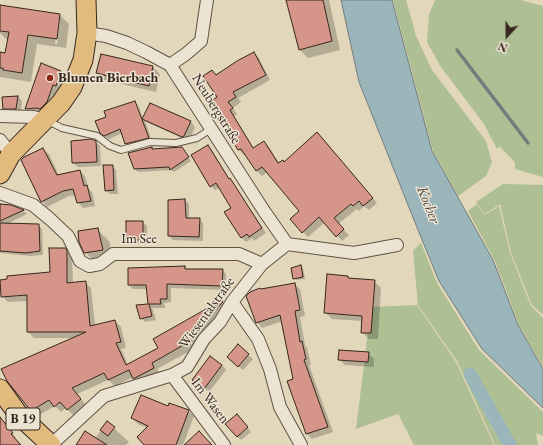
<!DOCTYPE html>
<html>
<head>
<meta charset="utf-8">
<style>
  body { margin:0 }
  #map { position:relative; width:543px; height:445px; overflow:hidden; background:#e2d6bb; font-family:"EB Garamond",serif }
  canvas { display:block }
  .north { position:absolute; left:487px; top:16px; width:40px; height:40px; -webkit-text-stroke:3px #ece4d3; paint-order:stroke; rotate:201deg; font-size:11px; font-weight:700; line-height:16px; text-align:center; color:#36261d }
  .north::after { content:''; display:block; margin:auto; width:14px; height:18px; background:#36261d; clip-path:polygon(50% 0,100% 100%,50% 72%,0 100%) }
</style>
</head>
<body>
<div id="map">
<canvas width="543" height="445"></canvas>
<div class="north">N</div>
</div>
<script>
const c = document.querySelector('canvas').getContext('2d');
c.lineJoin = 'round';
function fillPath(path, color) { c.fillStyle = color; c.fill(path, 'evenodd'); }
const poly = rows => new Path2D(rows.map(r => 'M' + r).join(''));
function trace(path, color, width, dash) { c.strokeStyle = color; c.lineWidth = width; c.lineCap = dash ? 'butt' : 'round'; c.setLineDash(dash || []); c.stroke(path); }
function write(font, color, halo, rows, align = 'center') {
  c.font = font + ' "EB Garamond",serif'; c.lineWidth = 3; c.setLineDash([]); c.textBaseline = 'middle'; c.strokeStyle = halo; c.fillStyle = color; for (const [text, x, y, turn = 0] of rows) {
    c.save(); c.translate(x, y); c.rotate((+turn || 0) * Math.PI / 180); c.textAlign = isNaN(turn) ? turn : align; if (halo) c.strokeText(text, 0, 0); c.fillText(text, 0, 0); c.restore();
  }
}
fillPath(poly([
  [393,0,406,0,416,36,432,70,486,141,492,162,486,176,458,196,433,151],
  [435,0,521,0,543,6,543,177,515,169,515,162,499,146,497,149,484,124,441,67,427,42,429,15],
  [503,184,543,185,543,315,532,305,511,253,500,204,485,214,476,202],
  [477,204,485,215,499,206,510,253,531,306,543,318,543,367,519,325,495,261,468,211],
  [421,243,437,283,479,350,543,412,543,436,536,433,538,445,495,445,457,361,418,305,413,251],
  [417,305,456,362,494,445,414,445,398,414,356,429,371,307]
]), '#aebf94');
const water = poly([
  [341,0,392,0,432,151,493,260,518,325,543,369,543,408,482,349,439,281,416,225,359,82,341,0]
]);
fillPath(water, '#9ab6bb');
trace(water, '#727c7c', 1);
fillPath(poly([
  [287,0,329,0,340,50,308,58,299,49],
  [0,6,60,15,69,24,66,48,37,44,31,82,0,77,0,53,6,54,8,39,6,39,0,33],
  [58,21,60,21,57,44,55,44],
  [254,53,259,58,270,80,238,98,241,102,233,108,237,114,234,116,254,149,264,142,269,147,279,163,284,163,322,139,377,203,369,210,364,206,359,211,357,209,338,224,349,235,342,241,325,222,308,237,291,220,300,211,267,172,262,176,257,171,246,154,244,155,239,150,228,132,232,130,218,97,217,76],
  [101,55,153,67,160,74,156,92,104,80,97,73],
  [61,71,67,77,53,108,32,114,27,108],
  [18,97,22,101,21,113,8,113,3,108,3,98],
  [135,102,139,106,143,119,150,104,191,122,195,127,189,141,148,123,145,120,152,142,130,148,126,144,123,133,109,139,105,137,101,132,107,117],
  [136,105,138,105,144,125,142,125],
  [95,142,100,146,101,166,78,167,73,163],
  [208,146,212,150,230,180,234,184,266,233,254,241,252,238,246,242,242,238,226,212,233,208,220,187,215,190,211,186],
  [182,148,191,161,174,172,171,170,138,172,135,169,152,150],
  [43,149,49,154,59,176,80,171,85,176,89,189,92,192,95,206,83,208,78,202,76,195,69,196,47,207,42,201],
  [112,166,116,170,118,194,110,194,106,190],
  [185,200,189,204,189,219,199,219,203,223,203,241,173,240,169,236],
  [0,205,11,206,23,210,27,214,5,225,38,225,42,229,43,255,30,256,0,253],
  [143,222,147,226,147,244,131,244,127,239],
  [97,229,109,241,115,262,97,264,85,252],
  [65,249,72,257,73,283,85,282,91,288,95,326,115,321,121,327,126,348,121,349,128,365,159,348,221,302,228,309,199,346,157,369,160,374,140,384,133,377,115,386,108,380,77,394,86,405,73,415,66,408,61,412,55,406,37,416,32,410,76,338,34,338,28,332,28,301,8,302,2,296,51,273],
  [301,266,303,268,305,279,296,280,294,278],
  [185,267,187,270,222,270,226,274,226,290,171,288,171,302,164,303,165,308,152,308,156,320,145,322,141,318,149,305,148,289,133,289,129,285],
  [347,277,350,279,374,281,381,288,378,339,369,339,362,332,363,321,332,319,325,312],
  [294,284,300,289,305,316,300,317,305,345,307,348,311,365,309,365,333,432,312,439,307,434,288,382,295,380,283,321,262,328,257,322],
  [238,346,253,359,243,370,233,362],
  [368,353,374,359,374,367,345,365,339,359],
  [222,365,226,370,209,392,197,382],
  [169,408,188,411,194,416,183,445,146,445,147,428,138,424,132,418],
  [0,417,16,438,15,439,20,445,0,445],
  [241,419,251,432,241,440,237,436],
  [107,422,129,442,126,445,77,445,95,439]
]), '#0003');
trace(poly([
  [457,50,528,143]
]), '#727c7c', 3.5);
trace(poly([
  [470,374,510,445]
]), '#9ab6bb', 13);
const building = poly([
  [286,0,323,0,332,41,299,50,286,0],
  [0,5,60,14,57,39,28,35,22,73,3,70,3,68,0,68,0,52,5,53,9,32,0,31,0,5],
  [254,52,266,75,233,92,236,97,228,102,233,108,230,110,253,148,264,141,278,163,283,160,284,162,317,132,373,198,363,206,359,201,353,206,351,204,334,218,344,229,336,237,319,217,302,233,290,219,299,211,262,167,256,171,241,149,238,150,227,132,230,130,210,102,217,97,203,76,212,70,216,75,237,61,254,52],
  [101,54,153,66,149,86,96,73,101,54],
  [41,63,61,71,56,86,53,85,47,102,40,109,37,108,25,109,41,63],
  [18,96,16,109,3,109,2,97,18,96],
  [135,101,149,138,125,144,120,129,104,136,100,133,95,121,106,117,104,111,135,101],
  [150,103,191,121,184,136,182,137,142,119,150,103],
  [92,139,96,141,97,162,72,163,71,141,92,139],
  [208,145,229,179,230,178,262,228,249,237,247,234,241,238,224,212,231,208,216,183,210,187,191,155,208,145],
  [152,147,152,149,182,147,189,157,170,170,169,167,134,169,128,153,152,147],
  [43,148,57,175,80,170,84,186,87,185,91,201,77,203,73,189,63,191,41,202,21,160,24,157,43,148],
  [103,165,113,165,114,190,105,191,103,165],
  [185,199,186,218,200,218,199,237,168,236,168,200,185,199],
  [0,204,11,205,24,210,0,221,0,204],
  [126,221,143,221,143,240,126,240,126,221],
  [0,223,39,224,40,251,26,253,0,251,0,223],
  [98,228,103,250,84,253,79,242,78,231,98,228],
  [49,248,66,248,67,251,67,283,86,281,90,326,115,320,121,342,116,343,126,365,158,348,153,339,222,300,223,302,191,335,194,339,152,363,154,368,133,379,129,370,108,380,104,373,72,388,81,399,67,410,60,402,54,407,49,400,31,411,7,381,1,369,86,332,27,332,27,295,1,297,0,280,7,279,7,276,50,272,49,248],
  [301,265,303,277,293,279,291,268,301,265],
  [185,266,185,269,223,269,222,286,167,284,167,299,160,299,161,304,149,304,152,316,140,319,136,305,148,304,146,285,128,285,128,268,185,266],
  [327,274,348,276,348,278,375,280,371,333,361,333,362,316,324,313,327,274],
  [295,283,300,310,295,311,300,342,302,341,306,359,304,360,328,427,306,434,287,381,293,379,280,315,256,323,246,296,250,292,260,288,261,289,295,283],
  [238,344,249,354,238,367,227,357,238,344],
  [339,350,369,352,368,362,338,360,339,350],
  [210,356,222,365,204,389,192,380,210,356],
  [141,395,168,406,169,403,189,410,176,445,144,445,137,437,148,426,131,418,141,395],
  [237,414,248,427,237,437,225,424,237,414],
  [0,417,13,433,11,434,21,445,0,445,0,417],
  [107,421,115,427,108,436,100,430,107,421],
  [85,431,107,445,76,445,85,431],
  [199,431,212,445,184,445,199,431]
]);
fillPath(building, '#d59689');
trace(building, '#36261d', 1);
const service = poly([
  [46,120,62,128,97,136,110,146,121,150,150,142,176,143,197,138,211,129]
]);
const minor = poly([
  [87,33,106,36,127,43,146,52,170,65,264,211,287,244],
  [170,65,186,54,201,41,207,0],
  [0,116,34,117,45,120],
  [0,140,11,154],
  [0,193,33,205,50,219,68,236,80,261,89,266,100,264,113,254,239,254,262,264],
  [232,302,258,339,270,369,280,407,301,445],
  [172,375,224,445],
  [51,445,104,396,172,375,187,367,204,339,220,322,232,302,262,264,287,244,354,253,397,245]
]);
const primary = poly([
  [0,174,11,154,61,103,72,87,83,60,87,33,86,0],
  [0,389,18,414,51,445]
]);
trace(service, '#615244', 8);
trace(minor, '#615244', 14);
trace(primary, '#36261d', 21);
trace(service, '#ece4d3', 6);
trace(minor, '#ece4d3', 12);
trace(primary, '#e1bb7e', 19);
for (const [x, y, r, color] of [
  [50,78,4,"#8f2418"]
]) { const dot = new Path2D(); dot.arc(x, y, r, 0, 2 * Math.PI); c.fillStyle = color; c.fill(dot); trace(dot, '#ece4d3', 1.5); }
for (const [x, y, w] of [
  [23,419,34]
]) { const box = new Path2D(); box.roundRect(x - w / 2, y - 11, w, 22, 3); c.fillStyle = '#ece4d3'; c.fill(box); trace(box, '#36261d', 1); }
write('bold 13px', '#36261d', null, [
  ["B 19",23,419]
]);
write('bold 14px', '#36261d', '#ece4d3', [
  ["Blumen Bierbach",58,78]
], 'left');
write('14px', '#36261d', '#ece4d3', [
  ["Neubergstraße",216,109,58],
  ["Im See",139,239],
  ["Wiesentalstraße",207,313,-54],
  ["Im Wasen",210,401,53]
]);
write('italic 15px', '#4f4a44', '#ece4d3', [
  ["Kocher",428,205,68]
]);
</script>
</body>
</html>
